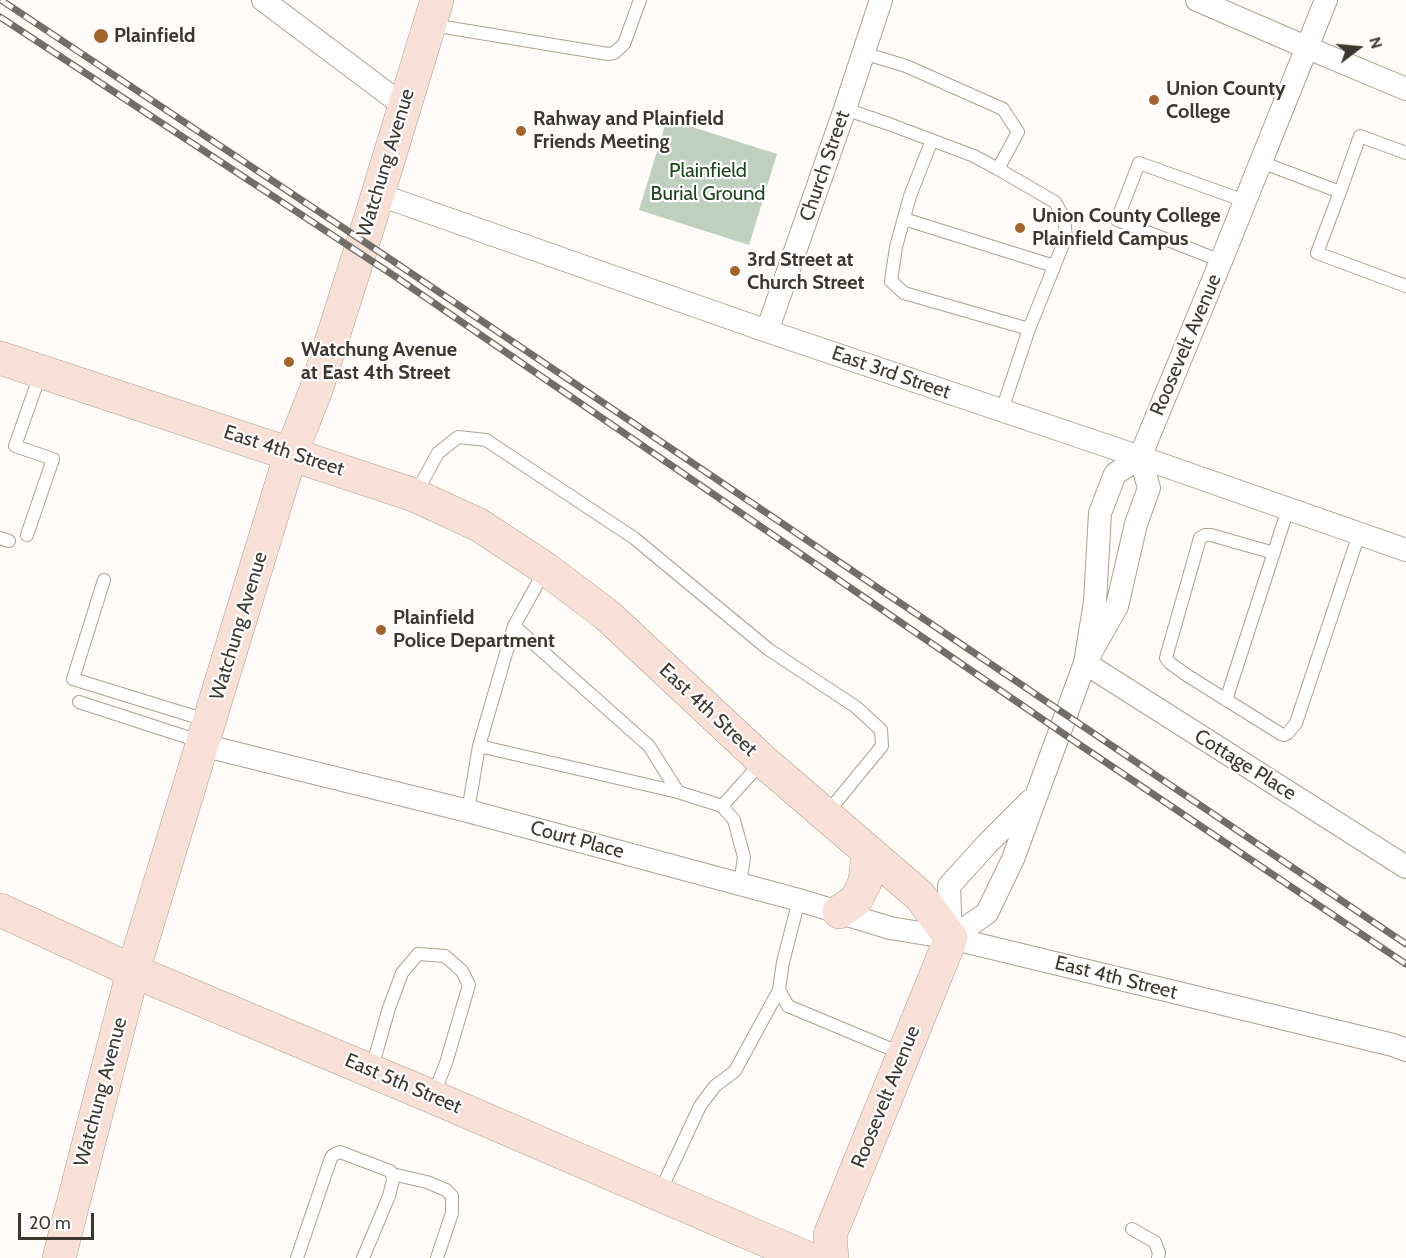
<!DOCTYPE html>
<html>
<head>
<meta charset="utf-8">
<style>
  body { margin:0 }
  #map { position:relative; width:1406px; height:1258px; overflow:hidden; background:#fefbf8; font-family:Cabin,sans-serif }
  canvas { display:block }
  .north { position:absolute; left:1328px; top:18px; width:60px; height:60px; -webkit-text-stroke:4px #fff; paint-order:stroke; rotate:74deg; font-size:16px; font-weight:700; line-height:24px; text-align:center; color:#3c3830 }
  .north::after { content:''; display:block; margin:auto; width:21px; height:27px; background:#3c3830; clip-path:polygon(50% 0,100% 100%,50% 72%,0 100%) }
  .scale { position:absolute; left:18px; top:1213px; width:76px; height:27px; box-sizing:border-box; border:3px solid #3c3830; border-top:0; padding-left:8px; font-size:18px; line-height:21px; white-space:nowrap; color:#3c3830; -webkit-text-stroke:4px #fff; paint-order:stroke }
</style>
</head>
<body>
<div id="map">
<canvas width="1406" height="1258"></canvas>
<div class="north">N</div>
<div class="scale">20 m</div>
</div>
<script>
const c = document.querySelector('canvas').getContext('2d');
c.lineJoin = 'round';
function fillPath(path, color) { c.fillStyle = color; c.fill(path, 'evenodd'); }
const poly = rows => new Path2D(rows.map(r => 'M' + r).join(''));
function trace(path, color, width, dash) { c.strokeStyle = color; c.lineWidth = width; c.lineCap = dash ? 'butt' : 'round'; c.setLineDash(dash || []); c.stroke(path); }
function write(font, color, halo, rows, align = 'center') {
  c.font = font + ' Cabin,sans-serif'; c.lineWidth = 4.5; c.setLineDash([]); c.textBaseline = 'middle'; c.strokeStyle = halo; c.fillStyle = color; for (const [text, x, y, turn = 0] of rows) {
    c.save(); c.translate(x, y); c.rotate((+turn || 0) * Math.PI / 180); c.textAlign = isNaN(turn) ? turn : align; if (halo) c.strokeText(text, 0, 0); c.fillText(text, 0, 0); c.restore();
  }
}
fillPath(poly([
  [667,119,777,154,749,245,639,210]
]), '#bfd1be');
const lane = poly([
  [432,25,608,54,614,53,624,44,640,0],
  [845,109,889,124,974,156,998,169,1018,132,1003,109,906,66,863,53],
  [932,140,910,196,896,247,891,281,904,293,1029,329],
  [1261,162,1340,192,1317,253,1406,286],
  [998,169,1055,202,1064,218,1066,237,1029,329,1002,410],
  [1340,192,1360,136,1406,153],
  [904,219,1054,266],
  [1221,261,1117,220,1139,163,1245,201],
  [416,493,438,453,458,437,486,440,634,538,768,649,856,707,881,730,882,746,827,813],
  [27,535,53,459,15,446,41,372],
  [0,538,9,541],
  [1274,553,1211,535,1205,535,1200,538,1167,654,1166,658,1170,663,1188,676,1281,734,1284,735,1288,733,1296,723,1359,534],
  [104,580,73,679,209,721],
  [514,626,649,746,678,792],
  [1226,700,1288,509],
  [79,702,202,742],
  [479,746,678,792,722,806,734,820,744,857,740,884],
  [722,806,761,763],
  [468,811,479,746,514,626,545,570],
  [799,900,783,962,779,990,788,1006,903,1054],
  [371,1071,389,1008,402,973,418,954,445,956,462,971,469,985,446,1063,433,1096],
  [392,1174,427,1182,446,1190,452,1196,452,1213,437,1258],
  [659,1194,700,1106,715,1086,735,1071,779,990],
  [1132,1229,1155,1242,1159,1253,1158,1258],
  [297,1258,331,1158,333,1155,340,1152,390,1171,392,1174,393,1180,389,1196,363,1258]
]);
const street = poly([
  [263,0,404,106],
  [1197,0,1308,48,1406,89],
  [377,194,767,331,1140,457,1406,550],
  [767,331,845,109,881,0],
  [1085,663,1095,602,1100,513,1115,474,1140,457,1221,261,1326,0],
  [1085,663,1406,867],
  [202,745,468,811,799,900,890,928,951,938,1393,1045,1406,1050],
  [951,938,987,913,1013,859,1085,663,1117,606,1136,524,1149,488,1140,457],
  [951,938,949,886,987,844,1030,801]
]);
const secondary = poly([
  [0,358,414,495,479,525,546,569,607,615,763,761,920,896,951,938,830,1235,832,1258],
  [0,910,133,971,433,1097,807,1258],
  [839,912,856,900,865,882,868,851],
  [59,1258,133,971,291,453,316,390,370,220,437,0]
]);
trace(lane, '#aba290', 14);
trace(street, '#aba290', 24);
trace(secondary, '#aba290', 34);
trace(lane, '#fff', 12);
trace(street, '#fff', 22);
trace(secondary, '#f9e0d6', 33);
const rail = poly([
  [1,0,390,259,1406,944],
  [0,17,390,273,1083,747,1406,964]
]);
trace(rail, '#716e67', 7);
trace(rail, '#fff', 4.5, [14]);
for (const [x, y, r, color] of [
  [101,36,8,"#a4652c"],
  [1154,100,6,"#a4652c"],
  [521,131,6,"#a4652c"],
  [1020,228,6,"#a4652c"],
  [735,271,6,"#a4652c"],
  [289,362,6,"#a4652c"],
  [381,630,6,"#a4652c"]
]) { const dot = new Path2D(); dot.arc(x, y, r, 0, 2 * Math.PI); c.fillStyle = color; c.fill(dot); trace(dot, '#fff', 2); }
write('bold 20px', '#3c3830', '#fff', [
  ["Plainfield",114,36],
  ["Union County",1166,89],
  ["College",1166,112],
  ["Rahway and Plainfield",533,119],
  ["Friends Meeting",533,142],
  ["Union County College",1032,216],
  ["Plainfield Campus",1032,239],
  ["3rd Street at",747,260],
  ["Church Street",747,283],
  ["Watchung Avenue",301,350],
  ["at East 4th Street",301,373],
  ["Plainfield",393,618],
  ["Police Department",393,641]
], 'left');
write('20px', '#3c3830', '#fff', [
  ["Watchung Avenue",386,163,-73],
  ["Church Street",825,166,-71],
  ["Roosevelt Avenue",1186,345,-67],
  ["East 3rd Street",891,373,19],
  ["East 4th Street",284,451,18],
  ["Watchung Avenue",239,626,-73],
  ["East 4th Street",708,710,43],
  ["Cottage Place",1245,765,32],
  ["Court Place",577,840,15],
  ["East 4th Street",1116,978,14],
  ["East 5th Street",403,1084,23],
  ["Watchung Avenue",101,1092,-75],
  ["Roosevelt Avenue",886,1097,-68]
]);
write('20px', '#1d461c', '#fff', [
  ["Plainfield",708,171],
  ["Burial Ground",708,194]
]);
</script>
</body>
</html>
